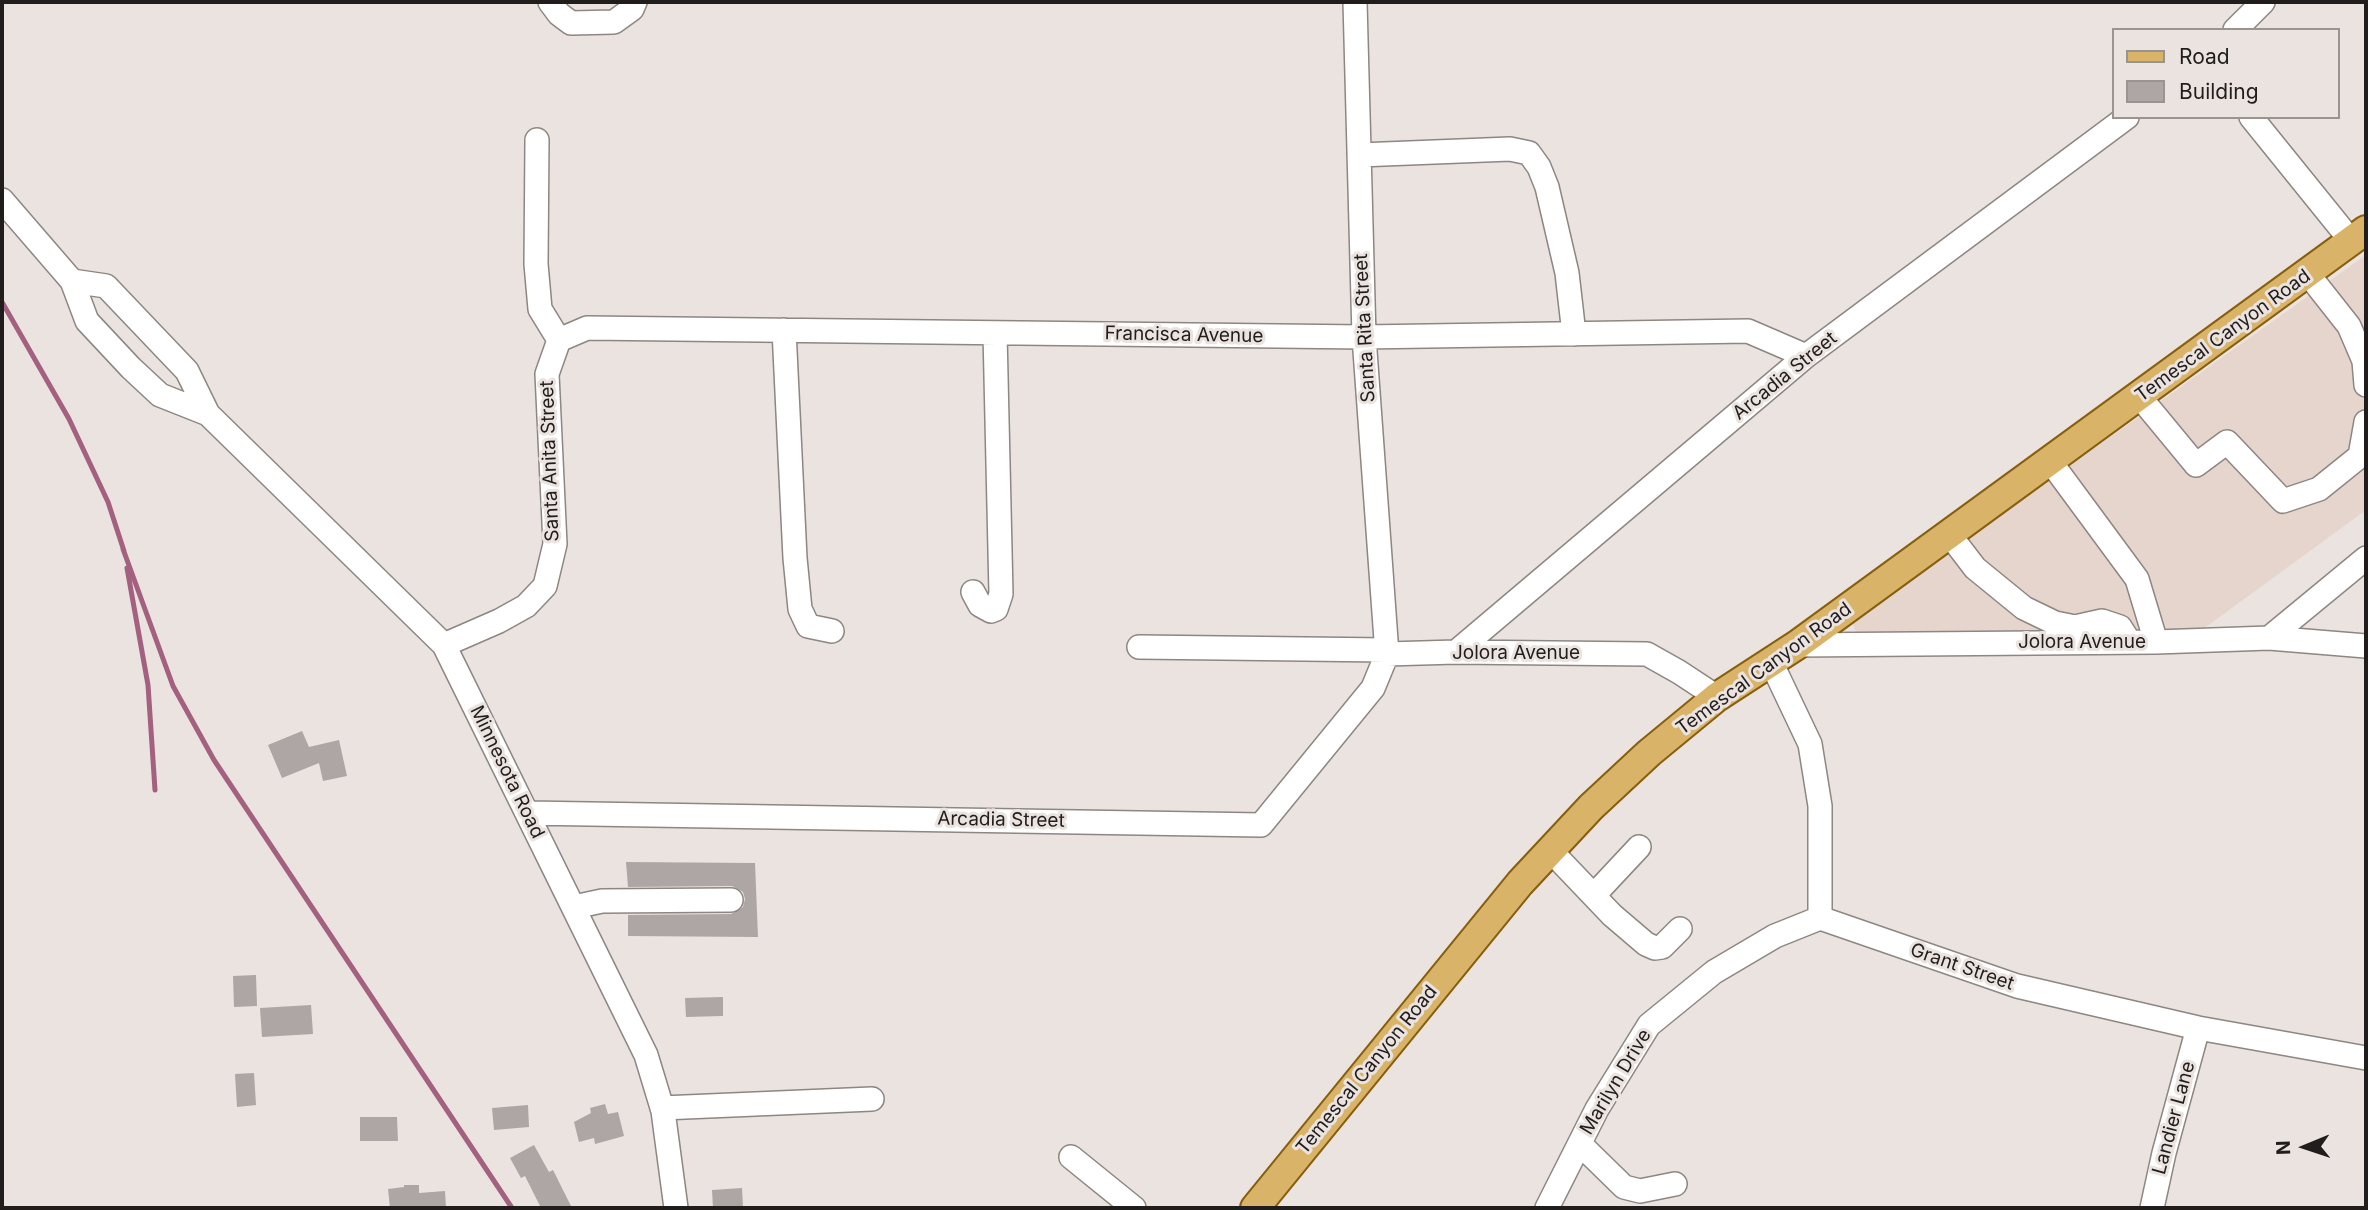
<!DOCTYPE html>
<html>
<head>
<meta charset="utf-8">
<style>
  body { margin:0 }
  #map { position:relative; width:2368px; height:1210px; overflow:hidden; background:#ebe3df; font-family:Inter,sans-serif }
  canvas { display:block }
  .frame { position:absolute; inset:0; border:4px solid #201d1c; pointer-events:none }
  .legend { position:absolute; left:2112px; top:28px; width:228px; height:91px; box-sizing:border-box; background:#ebe3df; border:2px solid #9a9491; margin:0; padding:9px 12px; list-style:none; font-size:21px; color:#201d1c }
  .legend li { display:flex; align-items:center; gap:14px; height:35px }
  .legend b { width:35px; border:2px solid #9a9491 }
  .north { position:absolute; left:2270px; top:1112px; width:70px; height:70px; -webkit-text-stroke:5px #ebe3df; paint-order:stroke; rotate:268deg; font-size:19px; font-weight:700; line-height:28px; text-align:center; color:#201d1c }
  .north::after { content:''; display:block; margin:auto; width:24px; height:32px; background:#201d1c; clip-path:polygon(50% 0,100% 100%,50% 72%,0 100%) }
</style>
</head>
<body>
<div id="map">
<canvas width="2368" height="1210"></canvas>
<div class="frame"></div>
<ul class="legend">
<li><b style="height:9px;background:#d8b368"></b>Road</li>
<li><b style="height:19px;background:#aea5a5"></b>Building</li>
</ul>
<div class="north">N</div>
</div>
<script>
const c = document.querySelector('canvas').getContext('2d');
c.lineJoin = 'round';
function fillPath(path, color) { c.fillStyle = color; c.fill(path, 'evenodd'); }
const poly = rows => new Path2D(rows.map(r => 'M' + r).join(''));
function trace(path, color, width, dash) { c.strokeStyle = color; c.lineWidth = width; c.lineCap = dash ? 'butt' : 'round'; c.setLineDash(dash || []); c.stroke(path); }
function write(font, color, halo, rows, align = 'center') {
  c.font = font + ' Inter,sans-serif'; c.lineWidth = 6; c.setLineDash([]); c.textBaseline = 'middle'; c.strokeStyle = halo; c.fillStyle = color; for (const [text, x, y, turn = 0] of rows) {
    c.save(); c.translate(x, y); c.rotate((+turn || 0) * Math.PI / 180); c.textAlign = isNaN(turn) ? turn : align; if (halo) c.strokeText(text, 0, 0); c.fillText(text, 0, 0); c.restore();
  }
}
fillPath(poly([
  [2366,255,2366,510,2199,632,1861,636,1855,630,1852,621]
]), '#e5d5cd');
trace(poly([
  [2,302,69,419,108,502,124,551],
  [123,549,173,686,214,760,512,1208],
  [127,568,148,685,155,790]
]), '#a3607f', 5);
fillPath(poly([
  [302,731,309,747,339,740,347,776,323,781,319,763,282,778,268,745],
  [626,862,755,863,758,937,628,936,628,915,731,914,743,907,745,899,743,892,732,886,628,887],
  [256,975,257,1006,234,1007,233,976],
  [723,997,723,1016,686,1017,685,998],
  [311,1005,313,1034,262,1037,260,1008],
  [254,1073,256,1105,237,1107,235,1074],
  [605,1104,608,1114,618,1112,624,1136,595,1144,594,1138,579,1142,574,1122,591,1113,590,1108],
  [528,1105,529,1127,494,1130,492,1108],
  [360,1117,397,1117,398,1141,360,1141],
  [534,1145,549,1172,553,1170,572,1208,541,1208,525,1176,521,1178,510,1158],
  [404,1185,419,1185,419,1193,445,1191,446,1208,390,1208,388,1189,404,1187],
  [742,1188,743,1208,713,1208,712,1190]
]), '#aea5a5');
const minor = poly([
  [550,2,559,14,571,23,614,22,632,9,635,2],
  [1355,2,1364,337,1387,654],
  [2235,30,2263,2],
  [2251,117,2352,242],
  [1359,155,1510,149,1529,153,1539,167,1547,187,1567,273,1574,334],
  [2,200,72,281,87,321,131,368,160,395,208,414],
  [2308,274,2349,326,2364,361,2366,385],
  [72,281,106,286,187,371,208,414,444,645,646,1055,663,1111,676,1208],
  [784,330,795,558,800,609,808,626,832,631],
  [559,340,587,328,1364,337,1748,331,1806,356],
  [2139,396,2196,465,2227,442,2283,501,2319,489,2360,456,2366,422],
  [2050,461,2137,579,2156,642],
  [1949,534,1975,568,2024,608,2055,623,2075,627,2102,621,2120,627,2129,641],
  [973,592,980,605,991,611,996,609,1001,594,995,333],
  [2269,638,2366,558],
  [444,645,499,621,526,606,545,586,555,544,547,374,559,340,540,309,536,264,537,140],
  [1797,645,2156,642,2269,638,2366,646],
  [1139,647,1386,650],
  [1456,652,1806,356,2127,117],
  [1387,654,1456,652,1647,654,1679,672,1717,697],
  [1771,662,1810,744,1820,806,1820,918],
  [528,813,1261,825,1373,688,1387,654],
  [1550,850,1612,915,1646,944,1655,948,1662,947,1680,929],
  [1595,894,1639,847],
  [574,907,602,901,731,900],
  [1820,918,2017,986,2198,1028,2366,1058],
  [662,1108,872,1099],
  [1580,1144,1624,1187,1640,1191,1675,1184],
  [1071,1157,1134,1208],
  [1547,1208,1597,1109,1649,1025,1714,972,1775,936,1820,918],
  [2152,1208,2164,1153,2198,1028]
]);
const major = poly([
  [1255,1208,1520,883,1591,807,1649,753,1717,697,1797,645,2366,230]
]);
trace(minor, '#8d8682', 26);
trace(major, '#875e0c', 32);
trace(minor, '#fff', 23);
trace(major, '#d8b368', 28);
write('19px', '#201d1c', '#ebe3df', [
  ["Santa Rita Street",1365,328,-93],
  ["Francisca Avenue",1184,335,1],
  ["Temescal Canyon Road",2223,336,-36],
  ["Arcadia Street",1785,376,-39],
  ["Santa Anita Street",550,461,-92],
  ["Jolora Avenue",2082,642],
  ["Jolora Avenue",1516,653],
  ["Temescal Canyon Road",1764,669,-36],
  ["Minnesota Road",507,772,64],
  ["Arcadia Street",1001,820,1],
  ["Grant Street",1962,967,19],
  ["Temescal Canyon Road",1367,1070,-51],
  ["Marilyn Drive",1616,1082,-59],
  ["Landier Lane",2174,1118,-75]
]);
</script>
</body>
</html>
